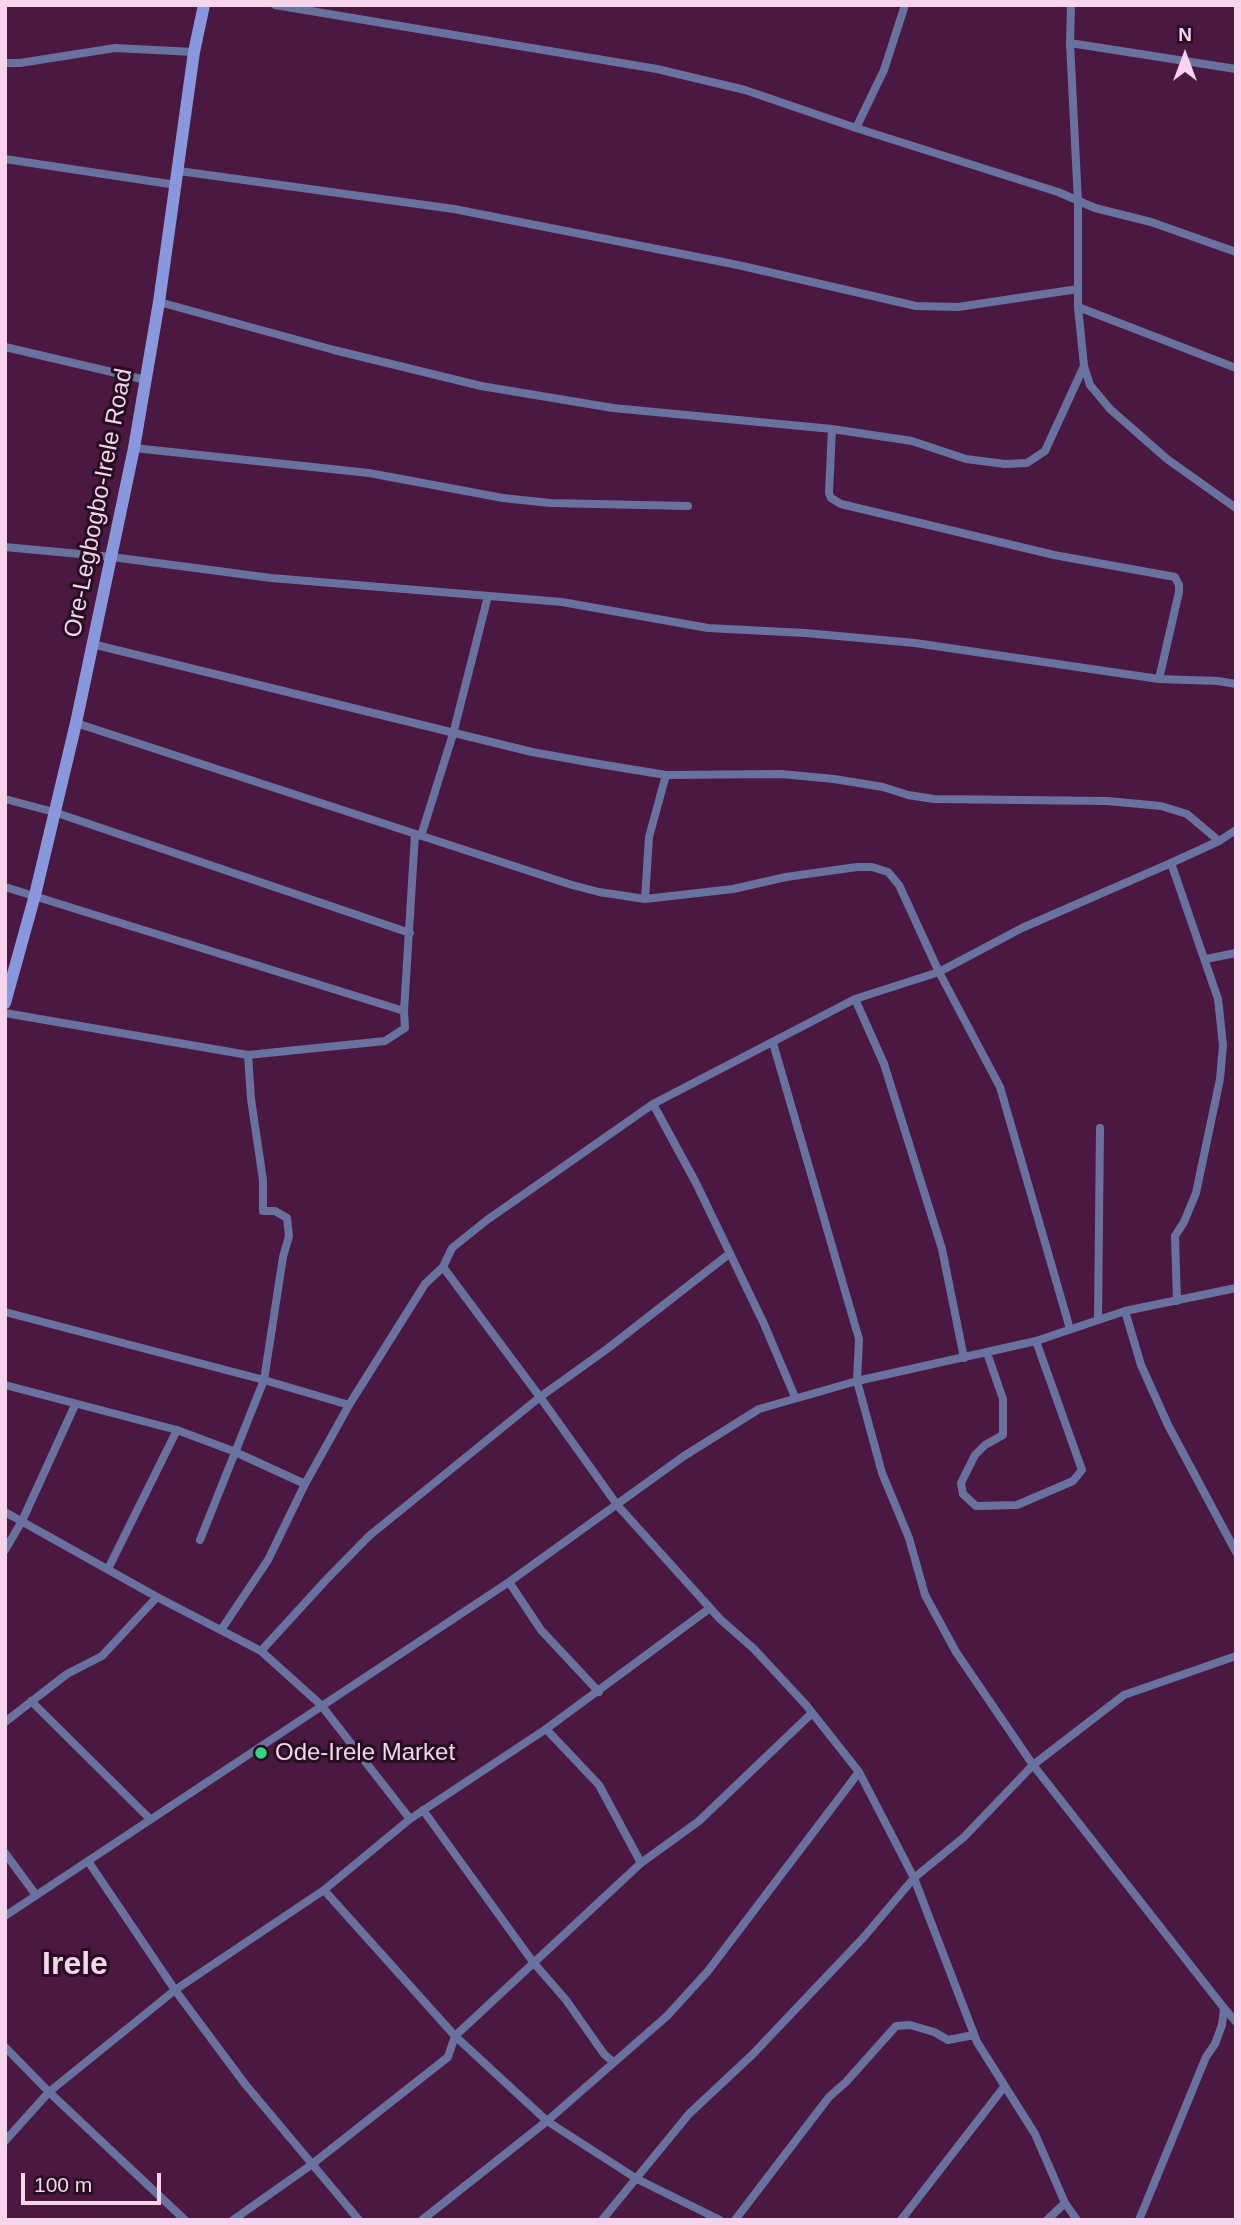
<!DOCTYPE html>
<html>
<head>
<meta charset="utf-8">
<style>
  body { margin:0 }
  #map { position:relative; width:1241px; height:2225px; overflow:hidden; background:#4b1842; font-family:Arial,sans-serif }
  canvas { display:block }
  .frame { position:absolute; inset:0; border:7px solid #f5d4ec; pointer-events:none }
  .north { position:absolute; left:1150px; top:21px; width:70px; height:70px; -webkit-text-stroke:5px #240e20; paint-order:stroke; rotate:0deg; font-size:19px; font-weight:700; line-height:28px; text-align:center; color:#f5d4ec }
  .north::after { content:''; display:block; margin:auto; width:24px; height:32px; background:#f5d4ec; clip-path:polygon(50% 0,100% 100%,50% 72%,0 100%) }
  .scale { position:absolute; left:21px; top:2173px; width:140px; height:32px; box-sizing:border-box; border:4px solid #f5d4ec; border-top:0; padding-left:9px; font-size:21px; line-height:24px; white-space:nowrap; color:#f5d4ec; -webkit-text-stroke:5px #240e20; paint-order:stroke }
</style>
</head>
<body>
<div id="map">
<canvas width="1241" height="2225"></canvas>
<div class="frame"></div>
<div class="north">N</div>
<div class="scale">100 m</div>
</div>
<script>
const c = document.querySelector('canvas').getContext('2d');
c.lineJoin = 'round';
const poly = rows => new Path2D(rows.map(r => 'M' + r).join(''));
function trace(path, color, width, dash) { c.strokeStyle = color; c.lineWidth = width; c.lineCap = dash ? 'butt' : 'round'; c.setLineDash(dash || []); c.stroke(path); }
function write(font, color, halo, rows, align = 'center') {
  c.font = font + ' Arial,sans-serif'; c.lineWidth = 6; c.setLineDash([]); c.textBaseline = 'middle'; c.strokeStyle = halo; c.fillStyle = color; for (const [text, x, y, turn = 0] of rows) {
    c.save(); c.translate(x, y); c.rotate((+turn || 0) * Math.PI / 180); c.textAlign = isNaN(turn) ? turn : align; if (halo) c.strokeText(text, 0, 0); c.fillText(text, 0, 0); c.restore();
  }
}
trace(poly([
  [275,5,657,69,745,90,856,128,1058,192,1095,208,1151,222,1236,252],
  [1071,5,1070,43,1078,202,1078,307,1084,366,1090,385,1110,409,1167,459,1236,508],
  [1070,43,1236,69],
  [5,63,20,63,115,48,194,52],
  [856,128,884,70,905,5],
  [5,159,176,185],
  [179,171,454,209,738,265,916,306,958,307,1078,289],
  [159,302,334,350,481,386,613,408,832,429,912,441,966,459,1005,464,1027,463,1045,451,1084,366],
  [1078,307,1236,368],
  [5,347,146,380],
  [832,429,829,493,831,498,841,504,1054,555,1175,577,1179,585,1179,592,1159,679],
  [134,448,369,473,503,498,550,503,688,506],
  [5,547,112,557,271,578,562,602,708,628,805,633,915,643,1159,679,1218,681,1236,684],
  [92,644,532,752,593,763,666,775,781,774,834,779,883,787,908,795,934,799,1107,801,1161,806,1187,814,1219,841],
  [76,723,572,885,599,892,645,899,733,889,786,877,857,867,872,867,888,872,899,885,939,972,1000,1087,1070,1329],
  [5,799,54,812,410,933],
  [421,836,453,734,488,596],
  [1171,863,1218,999,1223,1045,1220,1079,1196,1193,1184,1222,1175,1236,1177,1301],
  [5,887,404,1011],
  [645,899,649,837,666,775],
  [1206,959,1236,953],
  [855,999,884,1064,942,1249,964,1358],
  [5,1013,248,1055,385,1041,405,1028,404,1011,415,834],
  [773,1043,859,1339,857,1381,882,1473,909,1538,925,1595,956,1652,1033,1765,1224,2008,1222,2025,1215,2044,1206,2057,1139,2220],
  [653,1104,696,1183,764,1324,795,1397],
  [443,1267,540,1397,618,1506,720,1619,754,1649,806,1705,859,1772,914,1878,977,2042,1035,2134,1065,2203,1077,2220],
  [1125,1311,1141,1365,1168,1425,1236,1552],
  [5,1312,264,1380,349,1405],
  [1098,1319,1100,1128],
  [987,1353,1003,1399,1003,1435,985,1445,975,1455,961,1483,963,1494,976,1506,1017,1505,1073,1481,1082,1470,1036,1341],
  [5,1385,177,1430,233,1451,305,1484],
  [5,1512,157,1597,261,1651,321,1705,410,1819],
  [200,1540,264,1380,283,1257,289,1236,287,1218,275,1211,263,1211,263,1180,251,1099,248,1055],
  [5,1550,22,1521,75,1405],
  [108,1569,177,1430],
  [509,1582,541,1630,599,1692],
  [221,1630,268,1560,305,1484,349,1405,425,1284,443,1267,452,1248,487,1220,653,1104,855,999,939,972,1022,928,1171,863,1219,841,1236,830],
  [261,1651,326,1580,369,1536,540,1397,607,1349,729,1254],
  [31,1701,150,1819],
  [5,1722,67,1674,102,1656,157,1597],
  [423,1810,533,1962,566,2000,604,2054,613,2062],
  [5,1853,36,1895],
  [88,1861,175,1990,245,2084,359,2220],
  [641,1863,699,1821,812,1713],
  [324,1890,455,2036,547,2121,637,2179,720,2220],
  [5,1916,509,1582,684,1456,759,1409,857,1381,1036,1341,1125,1311,1236,1288],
  [1224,2008,1236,2022],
  [5,2047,49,2092,185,2220],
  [5,2141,49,2092,175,1990,324,1890,410,1819,546,1729,710,1608],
  [233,2220,311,2165,448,2057,455,2036,641,1863,599,1785,546,1729],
  [422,2220,547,2121,667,2016,708,1971,859,1772],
  [602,2220,689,2114,753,2054,863,1938,914,1878,964,1837,1033,1765,1124,1695,1236,1656],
  [735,2220,829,2097,846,2082,896,2026,910,2025,934,2032,948,2040,974,2035],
  [901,2220,1004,2087],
  [1047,2220,1065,2203]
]), '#69729e', 8);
trace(poly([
  [5,1003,35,895,76,723,134,448,159,302,194,52,204,5]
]), '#8997dc', 12);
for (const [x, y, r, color] of [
  [261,1753,7,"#30d882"]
]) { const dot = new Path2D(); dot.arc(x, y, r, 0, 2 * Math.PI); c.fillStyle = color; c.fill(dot); trace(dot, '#240e20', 2.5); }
write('24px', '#f5d4ec', '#240e20', [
  ["Ore-Legbogbo-Irele Road",99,503,-79]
]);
write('24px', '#f5d4ec', '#240e20', [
  ["Ode-Irele Market",275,1753]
], 'left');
write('bold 32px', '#f5d4ec', '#240e20', [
  ["Irele",75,1965]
]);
</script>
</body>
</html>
